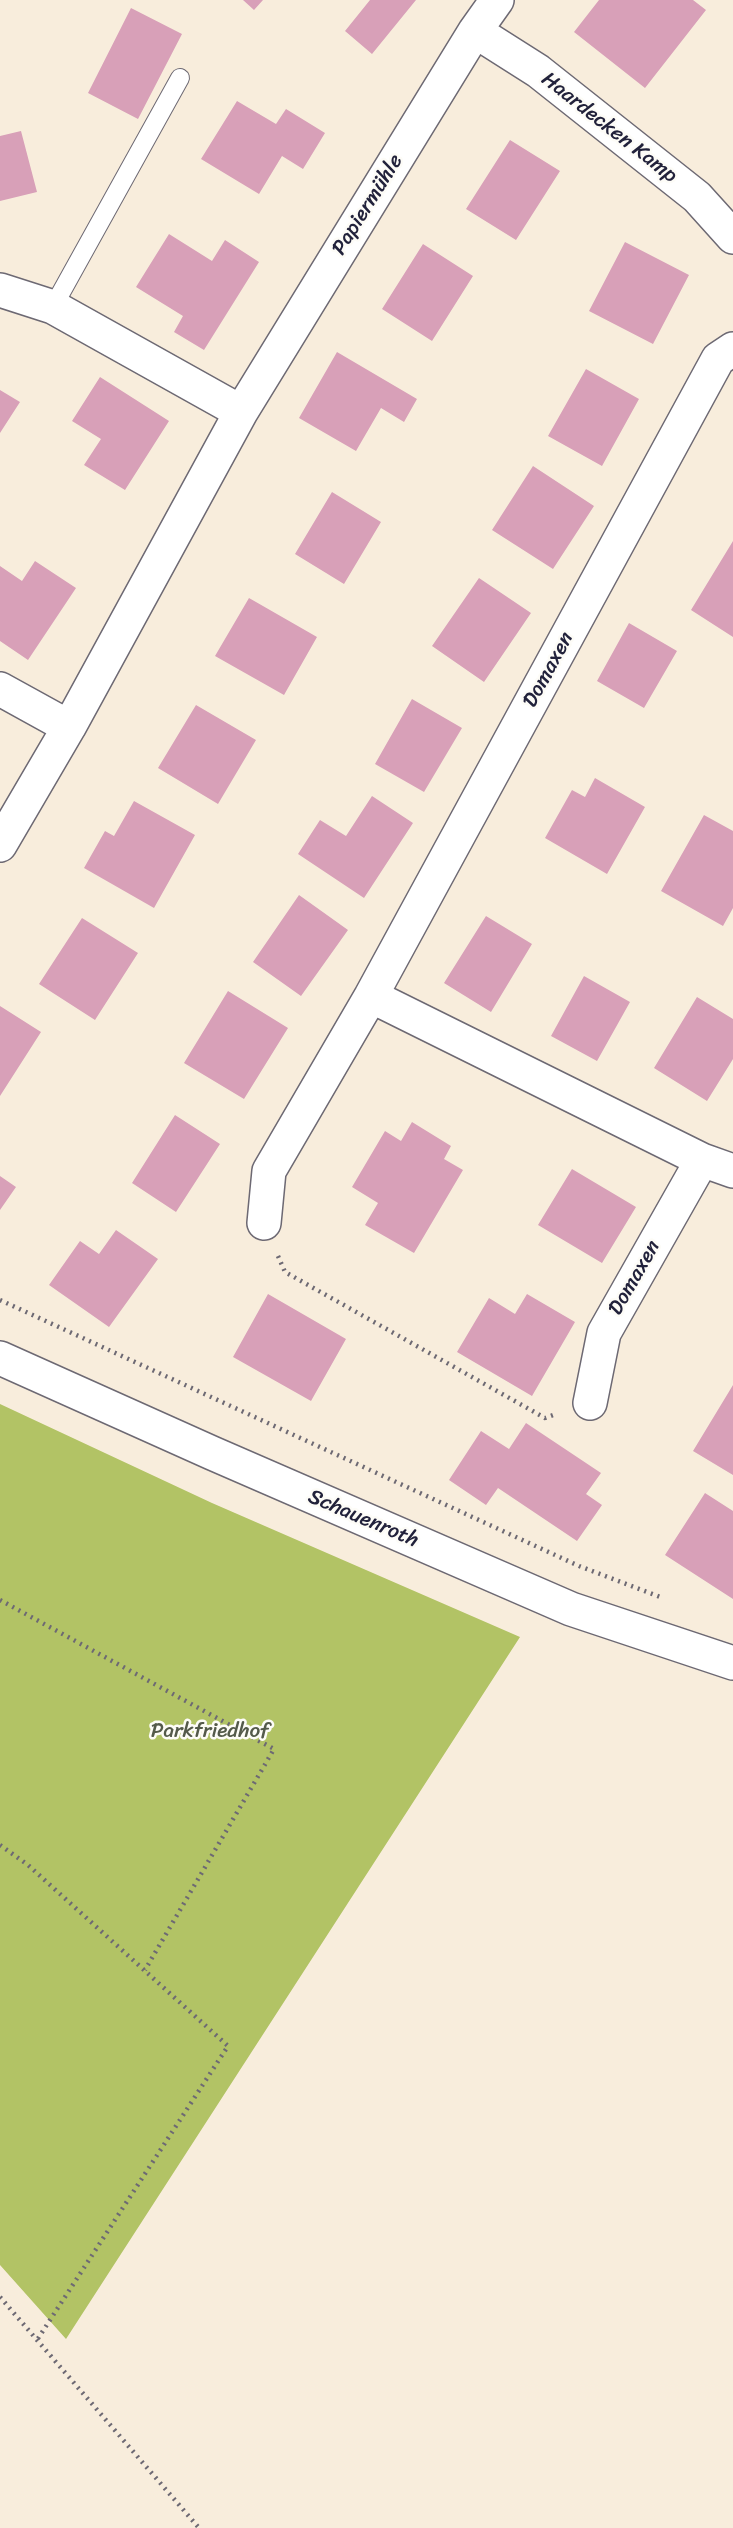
<!DOCTYPE html>
<html>
<head>
<meta charset="utf-8">
<style>
  body { margin:0 }
  canvas { display:block; background:#f8eddc }
</style>
</head>
<body>
<canvas width="733" height="2528"></canvas>
<script>
const c = document.querySelector('canvas').getContext('2d');
c.lineJoin = 'round';
function fillPath(path, color) { c.fillStyle = color; c.fill(path, 'evenodd'); }
const poly = rows => new Path2D(rows.map(r => 'M' + r).join(''));
function trace(path, color, width, dash) { c.strokeStyle = color; c.lineWidth = width; c.lineCap = dash ? 'butt' : 'round'; c.setLineDash(dash || []); c.stroke(path); }
function write(font, color, halo, rows, align = 'center') {
  c.font = font + ' Sriracha,sans-serif'; c.lineWidth = 5; c.setLineDash([]); c.textBaseline = 'middle'; c.strokeStyle = halo; c.fillStyle = color; for (const [text, x, y, turn = 0] of rows) {
    c.save(); c.translate(x, y); c.rotate((+turn || 0) * Math.PI / 180); c.textAlign = isNaN(turn) ? turn : align; if (halo) c.strokeText(text, 0, 0); c.fillText(text, 0, 0); c.restore();
  }
}
fillPath(poly([
  [0,1404,212,1503,520,1637,66,2339,0,2265]
]), '#b2c365');
fillPath(poly([
  [243,0,263,0,254,10],
  [370,0,416,0,372,54,345,31],
  [599,0,693,0,706,10,645,88,574,32],
  [131,8,182,34,138,119,88,93],
  [237,101,276,124,286,109,325,133,303,169,282,156,259,194,201,159],
  [21,131,37,192,0,201,0,136],
  [510,140,560,171,516,240,466,209],
  [169,234,212,261,225,240,259,262,204,350,174,332,183,316,136,287],
  [625,242,689,275,653,344,589,311],
  [423,244,473,276,432,341,382,309],
  [337,352,417,399,404,422,381,408,356,451,299,418],
  [586,369,639,399,602,466,548,436],
  [100,377,169,421,125,490,84,465,101,439,72,421],
  [0,390,20,402,0,433],
  [533,466,594,506,553,569,492,530],
  [332,492,381,522,344,584,295,554],
  [733,541,733,637,691,610],
  [35,561,76,588,28,660,0,641,0,566,22,581],
  [479,578,531,613,484,682,432,646],
  [249,598,317,637,284,695,215,656],
  [629,623,677,651,644,708,597,681],
  [412,699,462,728,424,792,375,764],
  [196,705,256,740,218,804,158,768],
  [595,778,645,807,607,874,545,838,572,790,585,797],
  [372,796,413,823,364,898,298,854,320,820,346,836],
  [134,801,195,835,154,908,84,868,105,831,114,836],
  [704,815,733,831,733,908,723,926,661,891],
  [299,895,348,930,301,996,253,962],
  [486,916,532,944,491,1012,444,983],
  [82,918,138,953,95,1020,39,984],
  [584,976,630,1002,597,1061,551,1036],
  [228,991,288,1028,244,1099,184,1063],
  [697,997,733,1019,733,1059,707,1101,654,1068],
  [0,1006,41,1032,0,1096],
  [175,1115,220,1144,176,1212,132,1183],
  [412,1122,451,1146,444,1159,463,1170,414,1253,365,1225,378,1203,352,1187,385,1131,401,1141],
  [572,1169,636,1207,602,1263,538,1225],
  [0,1176,16,1187,0,1210],
  [116,1230,158,1259,109,1327,49,1285,80,1241,99,1254],
  [268,1294,346,1339,311,1401,233,1357],
  [527,1294,575,1322,532,1396,457,1352,489,1298,515,1314],
  [733,1385,733,1475,693,1451],
  [526,1423,601,1473,586,1494,602,1505,577,1541,498,1488,486,1505,449,1480,481,1431,509,1449],
  [705,1493,733,1511,733,1599,665,1555]
]), '#d8a0b8');
const service = poly([
  [53,307,180,78]
]);
const minor = poly([
  [475,31,538,71,697,197,733,237],
  [0,290,53,307,241,412],
  [733,349,718,359,371,996,702,1160,733,1171],
  [0,689,69,727],
  [0,845,69,727,241,412,475,31,497,0],
  [264,1223,269,1171,371,996],
  [0,1358,212,1453,571,1609,733,1663],
  [590,1403,604,1333,702,1160]
]);
trace(service, '#6d6973', 20);
trace(minor, '#6d6973', 36);
trace(poly([
  [278,1256,285,1272,545,1418,556,1414],
  [0,1300,579,1566,663,1598],
  [0,1600,274,1749,145,1970],
  [0,1845,28,1865,228,2046,37,2340],
  [0,2297,199,2528]
]), '#6d6973', 4.5, [2, 5]);
trace(service, '#fff', 18);
trace(minor, '#fff', 33);
write('21px', '#22223b', '#fdfcf7', [
  ["Haardecken Kamp",609,128,38],
  ["Papiermühle",368,205,-58],
  ["Domaxen",549,670,-61],
  ["Domaxen",635,1278,-60],
  ["Schauenroth",363,1519,23]
]);
write('21px', '#545a4a', '#fdfcf7', [
  ["Parkfriedhof",210,1732]
]);
</script>
</body>
</html>
